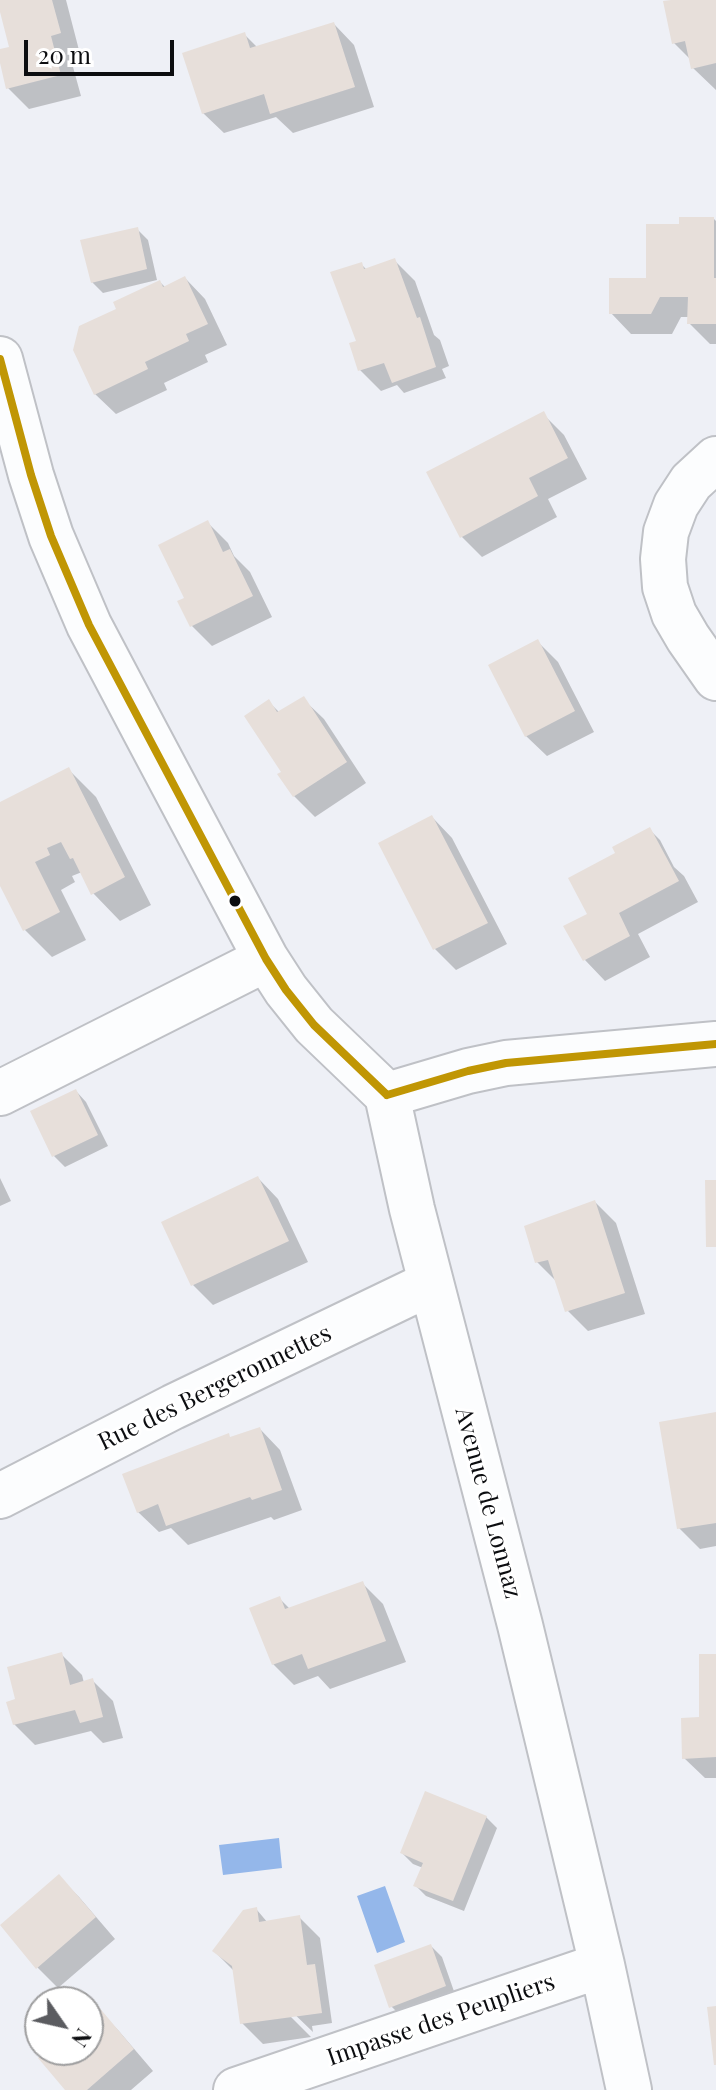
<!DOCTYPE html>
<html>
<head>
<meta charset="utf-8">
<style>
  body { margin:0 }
  #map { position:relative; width:716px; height:2090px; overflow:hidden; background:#eef0f6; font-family:"Playfair Display",serif }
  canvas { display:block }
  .north { position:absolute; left:24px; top:1986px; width:80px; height:80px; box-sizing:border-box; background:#fff; border:2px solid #9e9e9f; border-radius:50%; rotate:124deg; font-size:22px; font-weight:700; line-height:32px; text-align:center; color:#0c0d10 }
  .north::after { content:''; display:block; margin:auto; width:28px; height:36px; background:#5b5c60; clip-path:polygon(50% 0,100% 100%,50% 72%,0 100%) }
  .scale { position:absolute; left:24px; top:40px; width:150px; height:36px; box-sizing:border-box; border:4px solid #0c0d10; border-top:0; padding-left:10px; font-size:24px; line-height:28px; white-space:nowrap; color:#0c0d10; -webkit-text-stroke:6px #fff; paint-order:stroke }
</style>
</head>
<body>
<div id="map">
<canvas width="716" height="2090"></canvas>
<div class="north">N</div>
<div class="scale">20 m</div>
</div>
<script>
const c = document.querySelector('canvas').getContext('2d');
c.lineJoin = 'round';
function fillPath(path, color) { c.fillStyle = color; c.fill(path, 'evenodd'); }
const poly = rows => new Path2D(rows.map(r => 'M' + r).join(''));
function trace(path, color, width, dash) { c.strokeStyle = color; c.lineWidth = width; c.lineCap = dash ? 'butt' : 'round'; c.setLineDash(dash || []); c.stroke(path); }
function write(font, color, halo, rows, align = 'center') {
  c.font = font + ' "Playfair Display",serif'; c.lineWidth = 6; c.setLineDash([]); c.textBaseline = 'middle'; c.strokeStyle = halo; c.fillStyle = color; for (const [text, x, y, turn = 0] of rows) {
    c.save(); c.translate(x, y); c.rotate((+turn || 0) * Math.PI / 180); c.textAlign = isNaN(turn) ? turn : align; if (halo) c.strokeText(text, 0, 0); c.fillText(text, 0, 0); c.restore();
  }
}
fillPath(poly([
  [279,1838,282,1868,223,1875,219,1845],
  [385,1886,405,1942,377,1953,357,1896]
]), '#94b7ea');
fillPath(poly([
  [0,0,66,0,80,54,70,56,81,96,29,109,8,88,0,51,12,48],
  [676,0,716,0,716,90,693,68,692,61,674,43],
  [334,24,354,45,374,107,293,133,276,117,224,133,203,113,245,35,258,48],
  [714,219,716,221,716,344,710,344,689,323,689,317,681,317,672,334,631,334,611,313,648,280,681,226],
  [137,229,148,240,157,280,103,293,92,282],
  [394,260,415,281,434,335,440,340,449,366,442,369,446,378,404,393,397,385,381,391,360,370,358,342,361,264,367,270],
  [185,278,205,299,227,345,205,355,208,362,164,383,167,390,116,414,95,394,119,310,160,282,166,288],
  [543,414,564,435,587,479,548,499,557,517,482,557,461,536],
  [207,522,228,543,234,556,250,572,272,617,212,646,192,626,187,599],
  [537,641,558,662,594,732,547,756,526,736],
  [303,699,324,719,366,783,315,817,294,796,283,773,269,702,281,714],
  [69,770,96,797,151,905,120,921,93,893,82,872,72,876,75,882,61,890,86,940,52,957,25,930,0,882,0,805],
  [432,817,452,838,507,944,456,970,435,949,380,844],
  [649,829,660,840,674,867,684,876,698,902,638,934,650,957,605,981,585,960,590,914,618,854],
  [76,1091,86,1102,108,1146,65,1167,54,1156],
  [0,1178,11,1201,0,1206],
  [258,1178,278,1199,308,1262,213,1305,193,1285],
  [595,1202,616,1223,645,1314,588,1331,567,1310,558,1283,537,1262],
  [716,1414,716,1546,700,1549,679,1528],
  [260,1429,280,1450,302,1510,274,1520,271,1517,188,1545,171,1528,159,1532,138,1512,231,1439],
  [362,1583,383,1604,406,1662,330,1689,318,1676,294,1685,273,1664,279,1598,290,1609],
  [61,1654,82,1675,84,1683,93,1681,113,1701,123,1738,103,1743,91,1731,35,1745,14,1724,18,1700],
  [716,1656,716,1778,705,1778,684,1758,701,1719],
  [486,1817,497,1828,464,1911,426,1896,415,1885,423,1868,413,1864,402,1853],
  [59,1877,79,1897,115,1939,58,1988,37,1967],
  [257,1910,268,1923,300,1918,320,1938,332,2023,312,2026,313,2032,288,2008,285,2011,311,2037,263,2044,242,2023,234,1971,214,1951],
  [431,1946,442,1957,456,1997,402,2017,391,2006],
  [98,2009,118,2030,153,2071,131,2090,68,2090,50,2050,88,2050,88,2017]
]), '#0003');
fillPath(poly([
  [0,0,52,0,61,33,51,36,61,75,6,89,0,63,0,49,9,47,0,12],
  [671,0,716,0,716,63,691,69,685,41,672,44,663,1],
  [334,22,355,87,270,114,264,94,202,114,182,53,245,32,250,48],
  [679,217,714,217,714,278,716,278,716,324,687,324,688,297,660,297,651,314,609,314,609,278,646,278,646,224,679,224],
  [138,227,147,269,91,283,80,240],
  [395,258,417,318,420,317,436,367,392,383,384,363,358,371,349,343,356,341,330,272,362,262,364,269],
  [185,276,208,324,186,334,189,341,145,362,148,369,94,395,73,350,79,326,116,309,113,302,160,280,163,287],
  [544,411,568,458,529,478,538,496,460,538,426,472],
  [208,520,223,552,230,549,253,596,190,627,177,601,184,598,158,545],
  [538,639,575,711,525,737,488,665],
  [304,696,347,762,293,797,277,774,281,772,244,716,269,699,277,712],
  [69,767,125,877,91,895,73,858,70,859,61,842,47,848,50,855,35,862,60,912,23,931,0,886,0,802],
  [432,815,488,923,433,950,378,843],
  [650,827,679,881,619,913,630,936,583,961,563,926,587,914,568,878,615,853,612,847],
  [76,1089,98,1135,52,1157,30,1111],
  [258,1176,289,1241,191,1286,161,1222],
  [705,1180,716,1180,716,1247,706,1247],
  [595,1200,625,1293,565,1312,548,1260,535,1263,524,1226],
  [716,1412,716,1523,677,1529,659,1422],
  [260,1427,282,1490,252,1500,250,1497,166,1526,158,1504,137,1513,122,1474,229,1433,230,1437],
  [363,1581,386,1641,308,1669,302,1654,272,1665,249,1608,280,1596,285,1609],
  [62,1652,70,1685,93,1678,103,1717,80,1723,75,1710,13,1725,6,1702,15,1699,7,1667],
  [699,1654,716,1654,716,1757,682,1759,681,1718,699,1717],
  [425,1791,487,1816,453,1901,413,1886,423,1863,400,1853],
  [59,1874,96,1917,36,1969,0,1925],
  [257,1907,259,1922,300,1915,307,1965,315,1964,322,2013,240,2024,232,1966,212,1951,243,1910],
  [431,1944,446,1986,389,2008,374,1965],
  [98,2006,134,2049,87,2090,65,2090,38,2058,47,2050,88,2050,88,2015],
  [716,2006,716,2065,714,2065,707,2007]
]), '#e7dfda');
const minor = poly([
  [0,359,31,475,51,536,89,625,146,733,266,959,286,990,314,1025,387,1095,412,1209,520,1625,602,1965,629,2090],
  [716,459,691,482,676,505,666,532,663,559,665,587,674,614,688,638,716,678],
  [0,1093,266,959],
  [387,1095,468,1071,506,1063,716,1044],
  [0,1496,173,1407,431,1283],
  [236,2090,602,1965]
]);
trace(minor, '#bfc1c6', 48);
trace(minor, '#fcfdfe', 44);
trace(poly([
  [0,359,31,475,51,536,89,625,266,959,286,990,314,1025,387,1095],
  [387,1095,468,1071,506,1063,716,1044]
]), '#c09604', 8);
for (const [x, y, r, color] of [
  [235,901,7,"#0c0d10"]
]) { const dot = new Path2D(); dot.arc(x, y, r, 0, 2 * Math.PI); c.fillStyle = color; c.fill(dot); trace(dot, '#fff', 3); }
write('24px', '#0c0d10', '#fff', [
  ["Rue des Bergeronnettes",215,1388,-26],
  ["Avenue de Lonnaz",488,1503,75],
  ["Impasse des Peupliers",441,2020,-19]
]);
</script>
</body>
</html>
